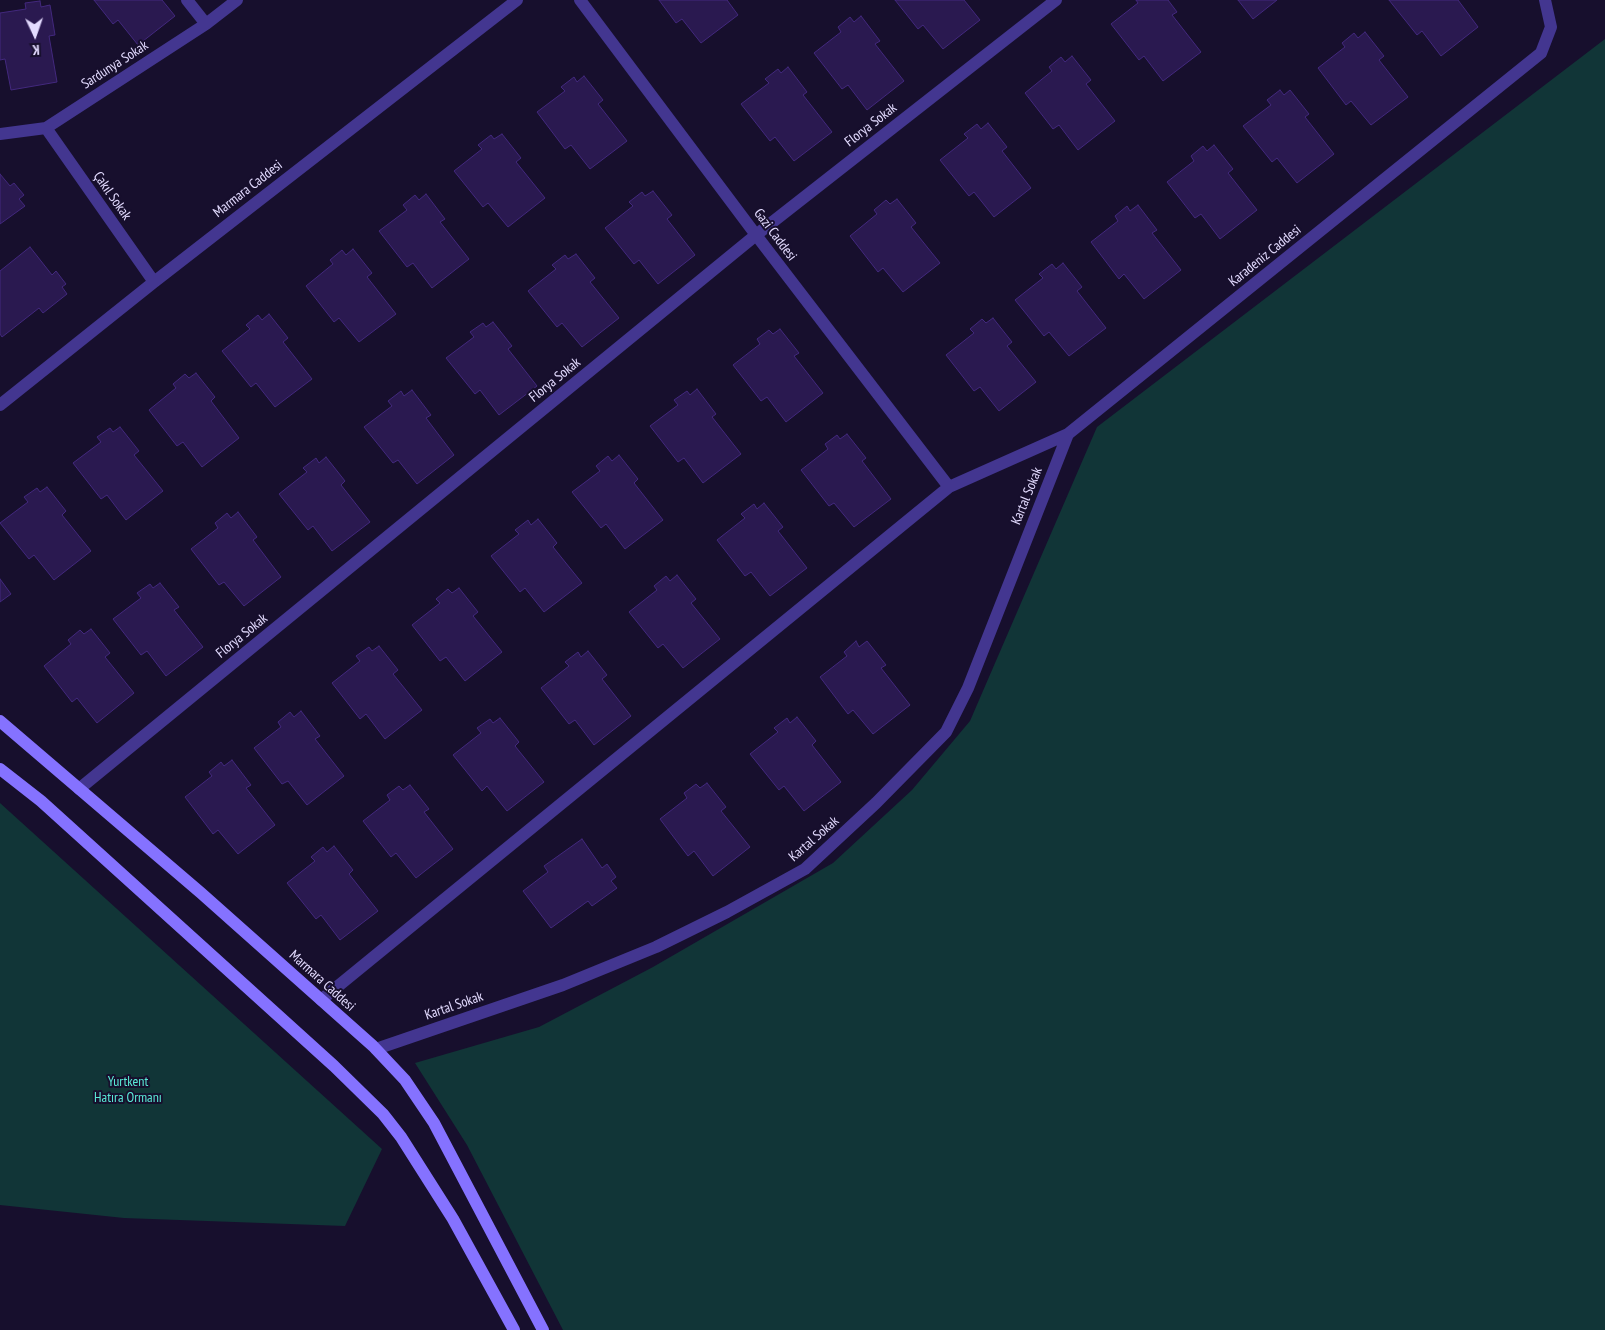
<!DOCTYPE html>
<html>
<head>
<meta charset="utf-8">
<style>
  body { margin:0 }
  #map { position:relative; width:1605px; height:1330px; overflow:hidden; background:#170f2d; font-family:"PT Sans Narrow",sans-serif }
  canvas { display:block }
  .north { position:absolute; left:10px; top:10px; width:50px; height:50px; -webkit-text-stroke:4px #170f2d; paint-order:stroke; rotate:177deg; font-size:14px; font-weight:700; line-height:20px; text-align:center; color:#e3dbff }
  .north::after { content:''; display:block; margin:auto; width:18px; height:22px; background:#e3dbff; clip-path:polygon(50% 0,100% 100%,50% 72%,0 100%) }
</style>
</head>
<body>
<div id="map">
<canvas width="1605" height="1330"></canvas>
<div class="north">K</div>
</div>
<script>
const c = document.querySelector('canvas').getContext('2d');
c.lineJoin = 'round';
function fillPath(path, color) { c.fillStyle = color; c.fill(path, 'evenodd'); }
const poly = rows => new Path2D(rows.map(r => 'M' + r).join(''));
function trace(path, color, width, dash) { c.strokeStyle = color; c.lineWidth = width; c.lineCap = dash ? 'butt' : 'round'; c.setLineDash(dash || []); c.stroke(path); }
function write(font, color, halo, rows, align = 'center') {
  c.font = font + ' "PT Sans Narrow",sans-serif'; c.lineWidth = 4; c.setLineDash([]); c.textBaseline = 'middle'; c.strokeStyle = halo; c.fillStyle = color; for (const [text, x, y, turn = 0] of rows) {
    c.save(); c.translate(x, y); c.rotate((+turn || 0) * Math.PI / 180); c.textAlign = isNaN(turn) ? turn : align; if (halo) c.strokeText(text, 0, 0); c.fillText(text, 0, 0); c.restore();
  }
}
fillPath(poly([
  [1605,39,1605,1330,563,1330,467,1145,415,1063,539,1027,653,967,833,863,912,790,970,721,1097,427],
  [0,803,382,1149,345,1226,124,1218,0,1205]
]), '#113537');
const building = poly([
  [94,0,162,0,175,16,138,45,118,20,113,24,94,0],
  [659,0,727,0,738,15,701,43,682,19,676,23,659,0],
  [895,0,964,0,980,20,943,49,923,25,918,29,895,0],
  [1136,0,1168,0,1177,12,1172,15,1201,52,1163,81,1144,56,1139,60,1111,24,1138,3,1136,0],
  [1238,0,1277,0,1253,19,1238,0],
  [1389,0,1458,0,1478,27,1441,56,1422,31,1417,35,1389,0],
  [40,1,41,7,50,5,55,35,49,36,57,82,11,90,5,59,0,60,0,13,26,9,25,3,40,1],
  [861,16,880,41,875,44,904,81,867,110,848,85,842,89,814,53,841,32,838,27,850,17,854,22,861,16],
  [1365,32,1384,56,1379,60,1408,97,1371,125,1351,101,1346,105,1318,68,1345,47,1342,43,1354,33,1358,38,1365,32],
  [1072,56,1091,80,1086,84,1115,121,1078,150,1059,125,1053,129,1025,93,1052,71,1049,67,1061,57,1065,62,1072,56],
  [788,67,807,92,803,95,832,132,794,161,775,137,770,141,741,104,769,83,765,79,778,69,781,73,788,67],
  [584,76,603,100,598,104,627,141,590,169,571,145,565,149,537,112,565,91,561,87,574,77,577,82,584,76],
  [1280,90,1284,95,1290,90,1309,114,1305,117,1334,154,1297,183,1277,158,1272,162,1243,126,1271,105,1267,100,1280,90],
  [988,123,1007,147,1002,151,1031,188,994,217,974,192,969,196,940,160,968,138,964,134,977,124,981,129,988,123],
  [502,134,521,158,516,162,545,198,508,227,488,203,483,207,454,171,482,149,478,145,491,135,494,139,502,134],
  [1214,145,1233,169,1228,173,1257,210,1220,239,1201,214,1195,218,1167,182,1194,161,1191,156,1203,146,1207,151,1214,145],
  [0,174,10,186,14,183,24,195,19,199,25,206,0,224,0,174],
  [653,191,672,215,667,219,695,255,658,284,639,260,634,264,605,228,633,206,629,202,642,192,645,196,653,191],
  [426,194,445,219,440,222,469,259,432,288,413,263,407,267,379,231,407,210,403,205,415,195,419,200,426,194],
  [897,199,916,223,911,227,940,263,903,292,883,268,878,272,850,236,877,214,874,210,886,200,890,204,897,199],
  [1138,205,1157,230,1152,233,1181,270,1144,299,1124,274,1119,279,1091,242,1118,221,1115,216,1127,206,1130,211,1138,205],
  [30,247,52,275,56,271,66,284,62,287,67,294,43,313,39,308,2,337,0,334,0,271,30,247],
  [353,249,372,273,367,277,396,314,359,342,339,318,334,322,306,286,333,264,330,260,342,250,346,255,353,249],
  [576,254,595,278,590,282,619,318,582,347,562,323,557,327,528,291,556,269,552,265,565,255,568,259,576,254],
  [1063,263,1082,287,1077,291,1106,328,1069,356,1049,332,1044,336,1015,300,1043,278,1039,274,1052,264,1056,269,1063,263],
  [269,314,288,338,283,342,312,379,275,407,256,383,251,387,222,351,250,329,246,325,258,315,262,320,269,314],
  [993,318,1012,342,1007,346,1036,382,999,411,980,387,974,391,946,355,974,333,970,329,982,319,986,323,993,318],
  [493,322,512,346,508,349,537,386,499,415,480,390,475,394,446,358,474,337,470,332,483,323,486,327,493,322],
  [780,329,799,353,794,356,823,393,786,422,767,397,761,401,733,365,760,344,757,339,769,330,773,334,780,329],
  [196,373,215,397,211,401,239,438,202,467,183,442,177,446,149,410,176,388,173,384,185,374,189,378,196,373],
  [697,389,716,414,712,417,741,454,703,483,684,458,678,462,650,426,678,405,674,400,687,391,690,395,697,389],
  [412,390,431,415,426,418,454,455,417,484,398,460,393,463,364,427,392,406,388,401,401,391,404,396,412,390],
  [120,427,139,451,134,455,163,491,126,520,107,495,101,499,73,463,101,442,97,437,110,428,113,432,120,427],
  [847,434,866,458,862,461,891,499,854,527,834,503,829,506,801,470,828,449,825,444,837,435,840,439,847,434],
  [619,455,638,479,634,483,663,520,625,549,606,524,601,528,572,492,600,471,596,466,608,456,612,461,619,455],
  [326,457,345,481,341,485,370,522,332,551,313,526,308,530,279,494,307,472,303,468,316,458,319,463,326,457],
  [47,487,66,511,62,515,91,551,54,580,34,555,29,559,0,523,28,502,24,497,37,488,40,492,47,487],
  [764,503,783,527,778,531,807,568,770,596,751,572,745,576,717,540,745,518,741,514,754,504,757,509,764,503],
  [238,512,257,537,253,540,281,577,244,606,224,582,219,585,191,549,218,528,215,523,227,513,231,518,238,512],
  [538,519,557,543,553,547,582,583,544,612,525,588,520,592,491,556,519,534,515,530,528,520,531,525,538,519],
  [677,575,696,599,691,603,720,639,683,668,663,644,658,648,629,612,657,590,654,586,666,576,670,581,677,575],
  [0,579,11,594,0,602,0,579],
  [160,583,179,607,174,610,203,647,166,676,147,651,141,655,113,619,141,598,137,593,150,584,153,588,160,583],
  [459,588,478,612,473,616,502,652,465,681,446,657,440,661,412,625,440,603,436,599,448,589,452,593,459,588],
  [91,629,110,653,105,657,134,693,97,723,77,698,72,702,44,666,71,644,68,640,80,630,84,634,91,629],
  [856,641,859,647,867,641,886,665,881,668,910,705,873,734,853,710,848,714,820,677,847,656,844,652,856,641],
  [379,646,398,670,393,674,422,710,385,739,366,714,360,719,332,683,360,661,356,656,369,647,372,651,379,646],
  [588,651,607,675,602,679,631,716,594,745,575,720,569,724,541,688,569,666,565,662,578,652,581,657,588,651],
  [301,711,320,736,315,739,344,776,307,805,288,781,282,784,254,748,281,727,278,722,290,712,294,717,301,711],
  [797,717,816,741,812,745,841,782,804,811,784,786,779,790,750,754,778,732,774,728,787,718,790,723,797,717],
  [500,718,519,742,515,746,544,782,507,811,487,786,482,791,453,755,481,733,477,728,490,719,493,723,500,718],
  [232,760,251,785,246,788,275,825,238,854,218,830,213,834,185,797,212,776,209,772,221,762,224,766,232,760],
  [707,783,726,807,721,811,750,847,713,876,694,851,688,856,660,819,687,798,684,793,696,784,700,788,707,783],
  [410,785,429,809,424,812,453,849,416,878,396,853,391,857,363,821,390,800,387,795,399,786,403,790,410,785],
  [582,839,602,868,607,864,616,877,611,881,617,888,592,906,588,901,551,928,523,891,548,872,544,866,582,839],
  [334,846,353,870,349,874,378,911,340,940,321,915,316,919,287,883,315,861,311,857,323,847,327,852,334,846]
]);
fillPath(building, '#2a1950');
trace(building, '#43297e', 1);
trace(poly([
  [187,0,206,24],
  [580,0,756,235,949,487],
  [46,128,154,282],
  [0,134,46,128,206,24,237,0],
  [0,405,154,282,517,0],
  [79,789,756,235,1056,0],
  [321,1000,949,487,1068,434,1541,53,1551,27,1545,0],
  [376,1049,563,985,656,947,727,912,805,869,876,803,946,732,968,688,1068,434]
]), '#433690', 12);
trace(poly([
  [0,721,201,893,373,1046,405,1080,434,1123,543,1330],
  [0,769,41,801,334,1066,383,1114,401,1137,453,1219,514,1330]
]), '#8572ff', 12);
write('14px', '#e3dbff', '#170f2d', [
  ["Sardunya Sokak",115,65,-33],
  ["Florya Sokak",871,125,-38],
  ["Marmara Caddesi",248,189,-38],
  ["Çakıl Sokak",112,196,55],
  ["Gazi Caddesi",775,235,53],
  ["Karadeniz Caddesi",1265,256,-39],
  ["Florya Sokak",555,380,-39],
  ["Kartal Sokak",1027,496,-68],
  ["Florya Sokak",242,636,-39],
  ["Kartal Sokak",814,839,-41],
  ["Marmara Caddesi",322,981,42],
  ["Kartal Sokak",454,1006,-19]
]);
write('14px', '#5aebd7', '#170f2d', [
  ["Yurtkent",128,1082],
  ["Hatıra Ormanı",128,1098]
]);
</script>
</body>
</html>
